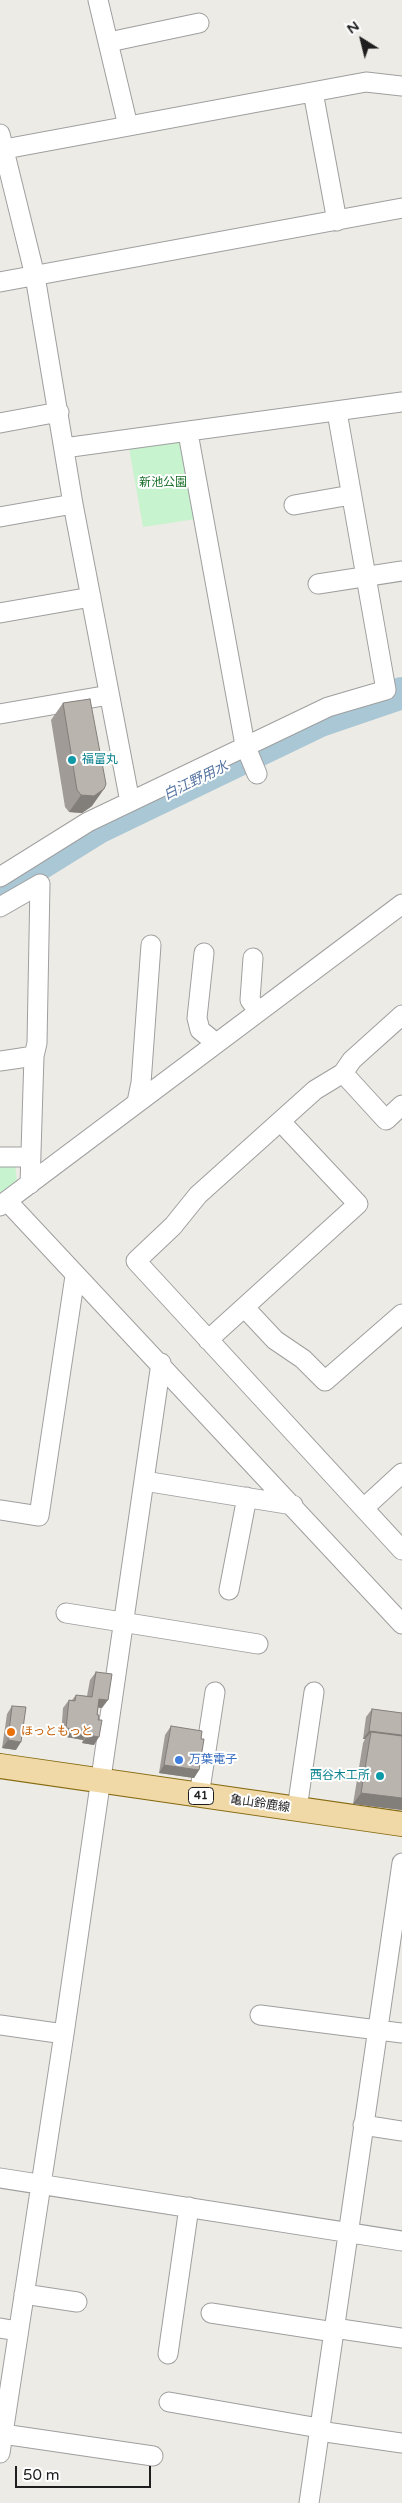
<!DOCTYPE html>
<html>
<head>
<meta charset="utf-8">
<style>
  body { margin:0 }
  #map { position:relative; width:402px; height:2503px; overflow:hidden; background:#edebe5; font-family:"Varela Round",sans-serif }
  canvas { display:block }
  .north { position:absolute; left:337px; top:15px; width:50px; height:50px; -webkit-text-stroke:4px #fff; paint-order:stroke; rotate:324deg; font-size:14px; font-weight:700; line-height:20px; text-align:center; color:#1e1e1e }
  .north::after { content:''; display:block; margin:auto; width:18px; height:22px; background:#1e1e1e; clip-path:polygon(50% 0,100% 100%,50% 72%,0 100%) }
  .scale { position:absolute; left:15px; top:2466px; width:136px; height:22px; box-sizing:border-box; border:2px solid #1e1e1e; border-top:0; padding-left:6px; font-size:15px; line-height:18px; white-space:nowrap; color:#1e1e1e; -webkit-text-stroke:4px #fff; paint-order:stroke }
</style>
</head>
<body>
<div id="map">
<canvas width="402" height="2503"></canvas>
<div class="north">N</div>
<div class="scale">50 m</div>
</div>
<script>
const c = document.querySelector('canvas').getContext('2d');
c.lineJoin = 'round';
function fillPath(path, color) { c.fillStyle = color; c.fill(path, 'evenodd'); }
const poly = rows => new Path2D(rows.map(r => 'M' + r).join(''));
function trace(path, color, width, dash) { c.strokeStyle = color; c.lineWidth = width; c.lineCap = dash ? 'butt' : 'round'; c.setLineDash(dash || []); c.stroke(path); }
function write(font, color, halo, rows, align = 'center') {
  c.font = font + ' "Varela Round","Noto Sans JP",sans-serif'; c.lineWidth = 4; c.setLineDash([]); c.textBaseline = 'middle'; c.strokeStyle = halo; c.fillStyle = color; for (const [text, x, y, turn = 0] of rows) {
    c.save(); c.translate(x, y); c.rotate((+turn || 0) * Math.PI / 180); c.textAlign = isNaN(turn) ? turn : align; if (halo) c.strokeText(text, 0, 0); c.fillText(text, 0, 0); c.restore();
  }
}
fillPath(poly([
  [177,440,183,448,196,519,143,527,129,448],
  [15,1164,17,1182,0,1195,0,1165]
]), '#c7f3cf');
trace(poly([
  [0,889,100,827,320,721,402,693]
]), '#aac7d6', 32);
const minor = poly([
  [98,0,128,126],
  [109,42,199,23],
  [313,92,337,221],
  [0,134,35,276,73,504,130,802],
  [0,150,366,82,402,86],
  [0,282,402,208],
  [0,423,59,412],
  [188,433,245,745,257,774],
  [64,448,402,402],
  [294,505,351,495],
  [0,517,73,504],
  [318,584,402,571],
  [0,613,91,597],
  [0,714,109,695],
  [0,877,88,822,328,707,386,690,337,412],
  [0,907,40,884,37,1043,34,1056],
  [204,953,197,1018,200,1030,216,1043],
  [253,958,250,1000,258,1011],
  [402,1015,352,1060,343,1073,315,1090,198,1195,173,1226,136,1261,402,1550],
  [0,1061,34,1056,30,1184],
  [343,1073,386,1120,402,1105],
  [137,1102,141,1083,151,945],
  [0,1157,31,1157],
  [7,1201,402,1624],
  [0,1206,402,904],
  [245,1308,275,1340,303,1359,325,1381,402,1314],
  [208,1340,358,1204,281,1122],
  [144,1481,293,1505],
  [364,1508,402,1473],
  [0,1510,39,1516,75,1276],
  [229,1590,247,1497],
  [66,1613,258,1644],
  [199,1796,215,1692],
  [297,1809,314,1692],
  [260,2015,402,2033],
  [0,2025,64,2034],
  [363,2125,402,2131],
  [0,2178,402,2241],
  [24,2294,77,2302],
  [211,2313,334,2332],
  [0,2328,18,2331],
  [334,2328,402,2338],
  [168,2354,189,2207],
  [169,2402,319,2428],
  [319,2431,402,2443],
  [3,2434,153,2456],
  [0,2453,64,2034,161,1363],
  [309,2503,402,1863]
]);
const major = poly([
  [0,1766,402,1824]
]);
trace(minor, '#9f9f9f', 21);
trace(major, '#866b12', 26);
trace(minor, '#fff', 19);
trace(major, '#f1d8a7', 24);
fillPath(poly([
  [63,703,92,806,82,813,69,812,65,807,51,720],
  [96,1672,102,1708,98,1707,94,1745,82,1743,83,1740,61,1736,63,1708,69,1700,72,1700,76,1695,87,1696,90,1680],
  [12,1706,16,1750,2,1748,7,1714],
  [372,1709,402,1810,353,1804,363,1743,365,1739,363,1739,366,1717],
  [171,1726,201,1739,199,1770,194,1778,159,1773,165,1735]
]), '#a09b96');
fillPath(poly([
  [104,789,92,806,82,813,69,812,81,795],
  [99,1699,108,1700,102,1708,93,1707],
  [66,1728,88,1731,83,1740,61,1736],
  [369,1731,402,1735,402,1744,371,1732,365,1739,363,1739],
  [88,1735,99,1737,94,1745,82,1743],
  [8,1740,21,1742,16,1750,2,1748],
  [164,1765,199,1770,194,1778,159,1773],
  [361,1793,402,1798,402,1810,353,1804]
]), '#827e7a');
const building = poly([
  [90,699,106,784,104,789,94,796,81,795,77,790,63,703,90,699],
  [96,1672,112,1674,108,1700,99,1699,97,1715,99,1715,98,1720,102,1720,99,1737,88,1735,88,1731,66,1728,69,1700,75,1701,76,1695,92,1697,96,1672],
  [12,1706,26,1707,21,1742,8,1740,12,1706],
  [372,1709,402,1713,402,1735,369,1731,372,1709],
  [171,1726,202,1731,201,1739,204,1739,199,1770,164,1765,171,1726],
  [371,1732,402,1736,402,1798,361,1793,371,1732]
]);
fillPath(building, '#bab4ae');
trace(building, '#827e7a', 1);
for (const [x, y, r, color] of [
  [72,760,5,"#0f9aa8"],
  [11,1732,5,"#e8710a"],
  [179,1760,5,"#3f7fe0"],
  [380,1776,5,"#0f9aa8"]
]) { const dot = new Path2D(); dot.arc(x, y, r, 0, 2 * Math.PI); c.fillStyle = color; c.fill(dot); trace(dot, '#fff', 2); }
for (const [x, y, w] of [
  [201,1796,25]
]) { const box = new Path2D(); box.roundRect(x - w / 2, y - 8.5, w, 17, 4); c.fillStyle = '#fff'; c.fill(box); trace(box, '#1e1e1e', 1); }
write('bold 11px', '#1e1e1e', null, [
  ["41",201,1796]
]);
write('12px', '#186f29', '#fff', [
  ["新池公園",163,483]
]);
write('12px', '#0d838f', '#fff', [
  ["福富丸",82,760],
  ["西谷木工所",370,1776,"right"]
], 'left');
write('12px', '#c56008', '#fff', [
  ["ほっともっと",21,1732]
], 'left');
write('12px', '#366cbe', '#fff', [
  ["万葉電子",189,1760]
], 'left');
write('12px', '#1e1e1e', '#fff', [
  ["亀山鈴鹿線",260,1804,8]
]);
write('italic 14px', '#5574a2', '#fff', [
  ["白江野用水",196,781,-26]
]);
</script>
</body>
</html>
